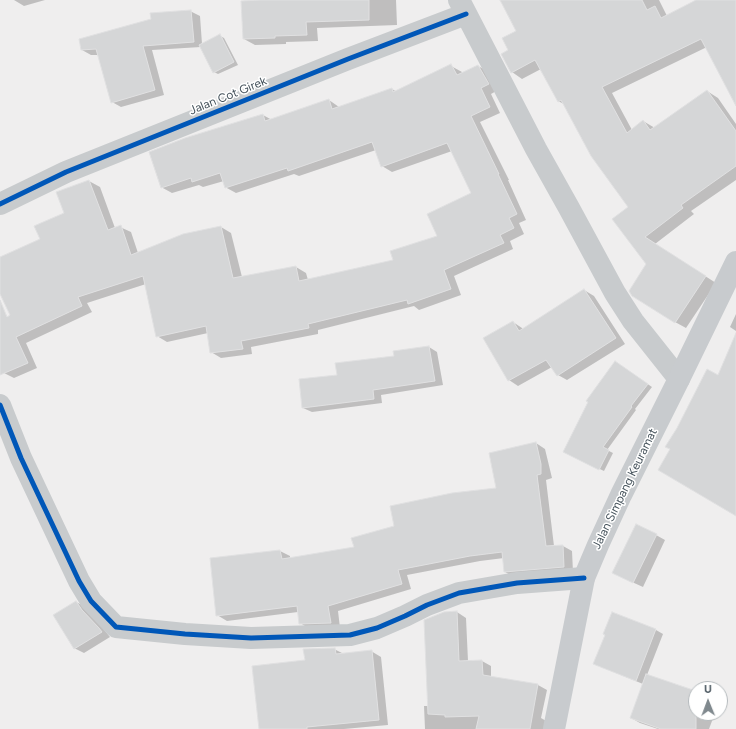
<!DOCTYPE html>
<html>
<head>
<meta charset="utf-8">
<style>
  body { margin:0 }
  #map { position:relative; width:736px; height:729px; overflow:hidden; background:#efeeee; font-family:Figtree,sans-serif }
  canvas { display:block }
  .north { position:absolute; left:688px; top:681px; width:40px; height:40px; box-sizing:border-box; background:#fff; border:1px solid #b5babd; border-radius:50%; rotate:359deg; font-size:11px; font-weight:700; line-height:16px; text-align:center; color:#45525b }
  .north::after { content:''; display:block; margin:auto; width:14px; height:18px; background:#80898e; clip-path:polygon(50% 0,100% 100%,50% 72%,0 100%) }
</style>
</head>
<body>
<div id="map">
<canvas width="736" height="729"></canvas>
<div class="north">U</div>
</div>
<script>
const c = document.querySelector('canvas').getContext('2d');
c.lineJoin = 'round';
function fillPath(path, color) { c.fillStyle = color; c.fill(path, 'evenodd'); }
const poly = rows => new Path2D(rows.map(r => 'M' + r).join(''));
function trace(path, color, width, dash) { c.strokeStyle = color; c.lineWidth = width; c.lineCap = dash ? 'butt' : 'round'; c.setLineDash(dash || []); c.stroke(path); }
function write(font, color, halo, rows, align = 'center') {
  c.font = font + ' Figtree,sans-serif'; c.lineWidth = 3; c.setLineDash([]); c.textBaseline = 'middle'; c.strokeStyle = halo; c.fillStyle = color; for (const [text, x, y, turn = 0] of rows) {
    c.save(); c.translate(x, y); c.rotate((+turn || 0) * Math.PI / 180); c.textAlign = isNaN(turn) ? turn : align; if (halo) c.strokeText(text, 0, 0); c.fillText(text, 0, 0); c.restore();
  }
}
fillPath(poly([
  [14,0,45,0,24,6],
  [280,0,396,0,397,25,317,28,318,41,286,42,286,44,255,45,244,39],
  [501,0,659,0,667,16,698,0,736,0,736,97,707,47,612,93,632,130,643,121,655,128,707,91,718,98,736,124,736,180,691,211,694,214,655,244,716,283,686,328,675,322,648,264,629,207,564,104,558,101,541,69,522,79,512,72,510,51,517,31],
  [190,11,200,16,202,44,220,36,224,38,238,65,218,74,214,72,201,47,152,50,164,95,121,107,112,102,99,55,91,55,82,50],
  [451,66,462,72,463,74,478,66,489,72,498,90,491,94,500,113,480,122,509,180,508,180,526,220,519,223,524,234,510,241,513,249,454,276,461,295,419,310,414,306,318,330,318,334,251,347,252,354,221,358,211,352,208,333,167,342,157,336,146,284,87,303,92,312,26,343,37,368,14,378,4,373,0,363,0,321,11,316,0,292,0,258,41,239,65,213,89,181,100,187,115,228,120,227,131,232,138,253,221,227,231,233,242,277,296,267,306,273,308,280,394,260,438,236,472,193,452,151,392,172,382,166,376,150,299,176,294,174,236,193,225,187,224,181,203,187,199,185,172,193,161,187,263,115,272,120,329,100,339,107,392,89,397,92],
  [584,290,594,296,625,344,567,380,558,375,552,367,518,386,509,380,513,322,522,328,523,330],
  [736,314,736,331,730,327],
  [429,347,437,352,443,385,381,395,382,403,312,412,303,408,338,376],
  [620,365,652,387,635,409,636,410,607,450,613,453,604,471,568,454],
  [536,443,545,449,552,478,546,480,554,546,563,546,572,551,573,572,514,577,505,572,504,558,480,561,407,575,411,589,338,611,340,628,310,629,300,623,298,612,227,621,217,615,280,551,290,556,290,559,355,547,395,527,497,489],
  [656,535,665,540,643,587,623,578],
  [76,602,86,607,110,637,84,653,74,648],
  [457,612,466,618,468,661,482,661,491,666,491,677,538,685,547,690,541,718,548,722,546,729,425,729,424,706,429,706],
  [612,613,656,630,663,634,647,675,696,693,696,713,715,713,709,729,658,729,640,723,631,718,643,684,601,667,606,635],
  [334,649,344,654,371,651,381,657,388,725,344,729,260,729,306,661]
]), '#0003');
const building = poly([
  [259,0,369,0,369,20,306,22,307,35,275,36,275,38,243,39,241,1,259,0],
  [500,0,642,0,647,10,655,6,661,18,696,0,736,0,736,106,701,39,602,87,627,133,643,120,650,130,707,90,736,131,736,166,681,205,683,208,645,237,706,276,675,323,632,296,629,291,646,264,612,219,628,207,591,156,561,100,558,102,535,60,511,73,501,54,508,50,502,38,516,31,500,0],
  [191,10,194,42,143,46,155,90,111,103,96,49,81,50,79,39,151,19,150,13,191,10],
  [220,34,234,62,213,73,199,45,220,34],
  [451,64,457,75,478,65,489,84,481,88,490,107,471,116,499,174,498,174,517,214,509,218,514,228,500,235,504,243,444,270,451,289,408,304,407,300,308,324,309,328,241,341,243,349,210,353,206,326,156,337,143,276,78,297,82,306,16,337,28,363,0,375,0,300,7,317,10,315,0,294,0,257,40,239,34,226,64,213,56,192,89,180,108,230,121,225,131,255,183,234,221,226,233,278,296,266,299,281,393,260,390,251,437,236,427,214,471,193,447,143,381,167,372,142,288,171,287,168,225,188,220,173,192,182,191,178,161,188,149,152,185,138,263,114,265,121,329,99,332,109,392,88,393,92,451,64],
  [584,289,616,338,557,376,546,360,508,381,483,338,513,321,519,331,584,289],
  [736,333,736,516,658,470,670,449,665,447,677,428,707,369,718,375,736,333],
  [429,346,435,381,373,390,374,399,302,408,299,379,337,375,335,363,394,356,393,351,429,346],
  [615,361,648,384,631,406,632,407,603,447,609,450,599,470,563,452,588,402,586,401,615,361],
  [536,442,541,464,541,474,537,475,546,546,563,545,564,567,504,572,502,552,470,556,398,570,402,584,328,606,331,623,299,624,297,606,216,616,210,558,280,550,282,559,354,547,351,538,394,526,390,506,452,493,496,488,489,453,536,442],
  [636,524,657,534,633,583,612,573,636,524],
  [76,601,82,610,99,628,102,632,74,649,53,615,76,601],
  [457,611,459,661,482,660,483,675,538,684,530,729,476,729,479,716,445,717,445,715,428,714,424,620,444,612,457,611],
  [612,612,656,629,636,681,593,664,605,635,603,634,612,612],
  [335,648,336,654,372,650,379,720,307,727,307,729,259,729,252,666,305,660,303,649,335,648],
  [646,674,696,691,696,729,661,729,630,718,646,674]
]);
fillPath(building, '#d5d6d7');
trace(building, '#e0e0e1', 1);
trace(poly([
  [459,0,536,149,569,208,615,293,633,321,679,379],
  [0,204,66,172,348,59,466,14],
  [0,405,21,458,79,581,91,601,116,627,185,634,251,638,350,635,377,628,405,616,427,605,459,593,517,583,584,578]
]), '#c8cbcd', 22);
trace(poly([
  [554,729,584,578,598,545,621,495,679,379,736,262]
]), '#c8cbce', 22);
trace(poly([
  [0,204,66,172,348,59,466,14],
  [0,405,21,458,79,581,91,601,116,627,185,634,251,638,350,635,377,628,405,616,427,605,459,593,517,583,584,578]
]), '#0057b8', 5);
write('12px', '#45525b', '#fff', [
  ["Jalan Cot Girek",228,96,-22],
  ["Jalan Simpang Keuramat",625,489,-64]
]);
</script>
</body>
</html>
